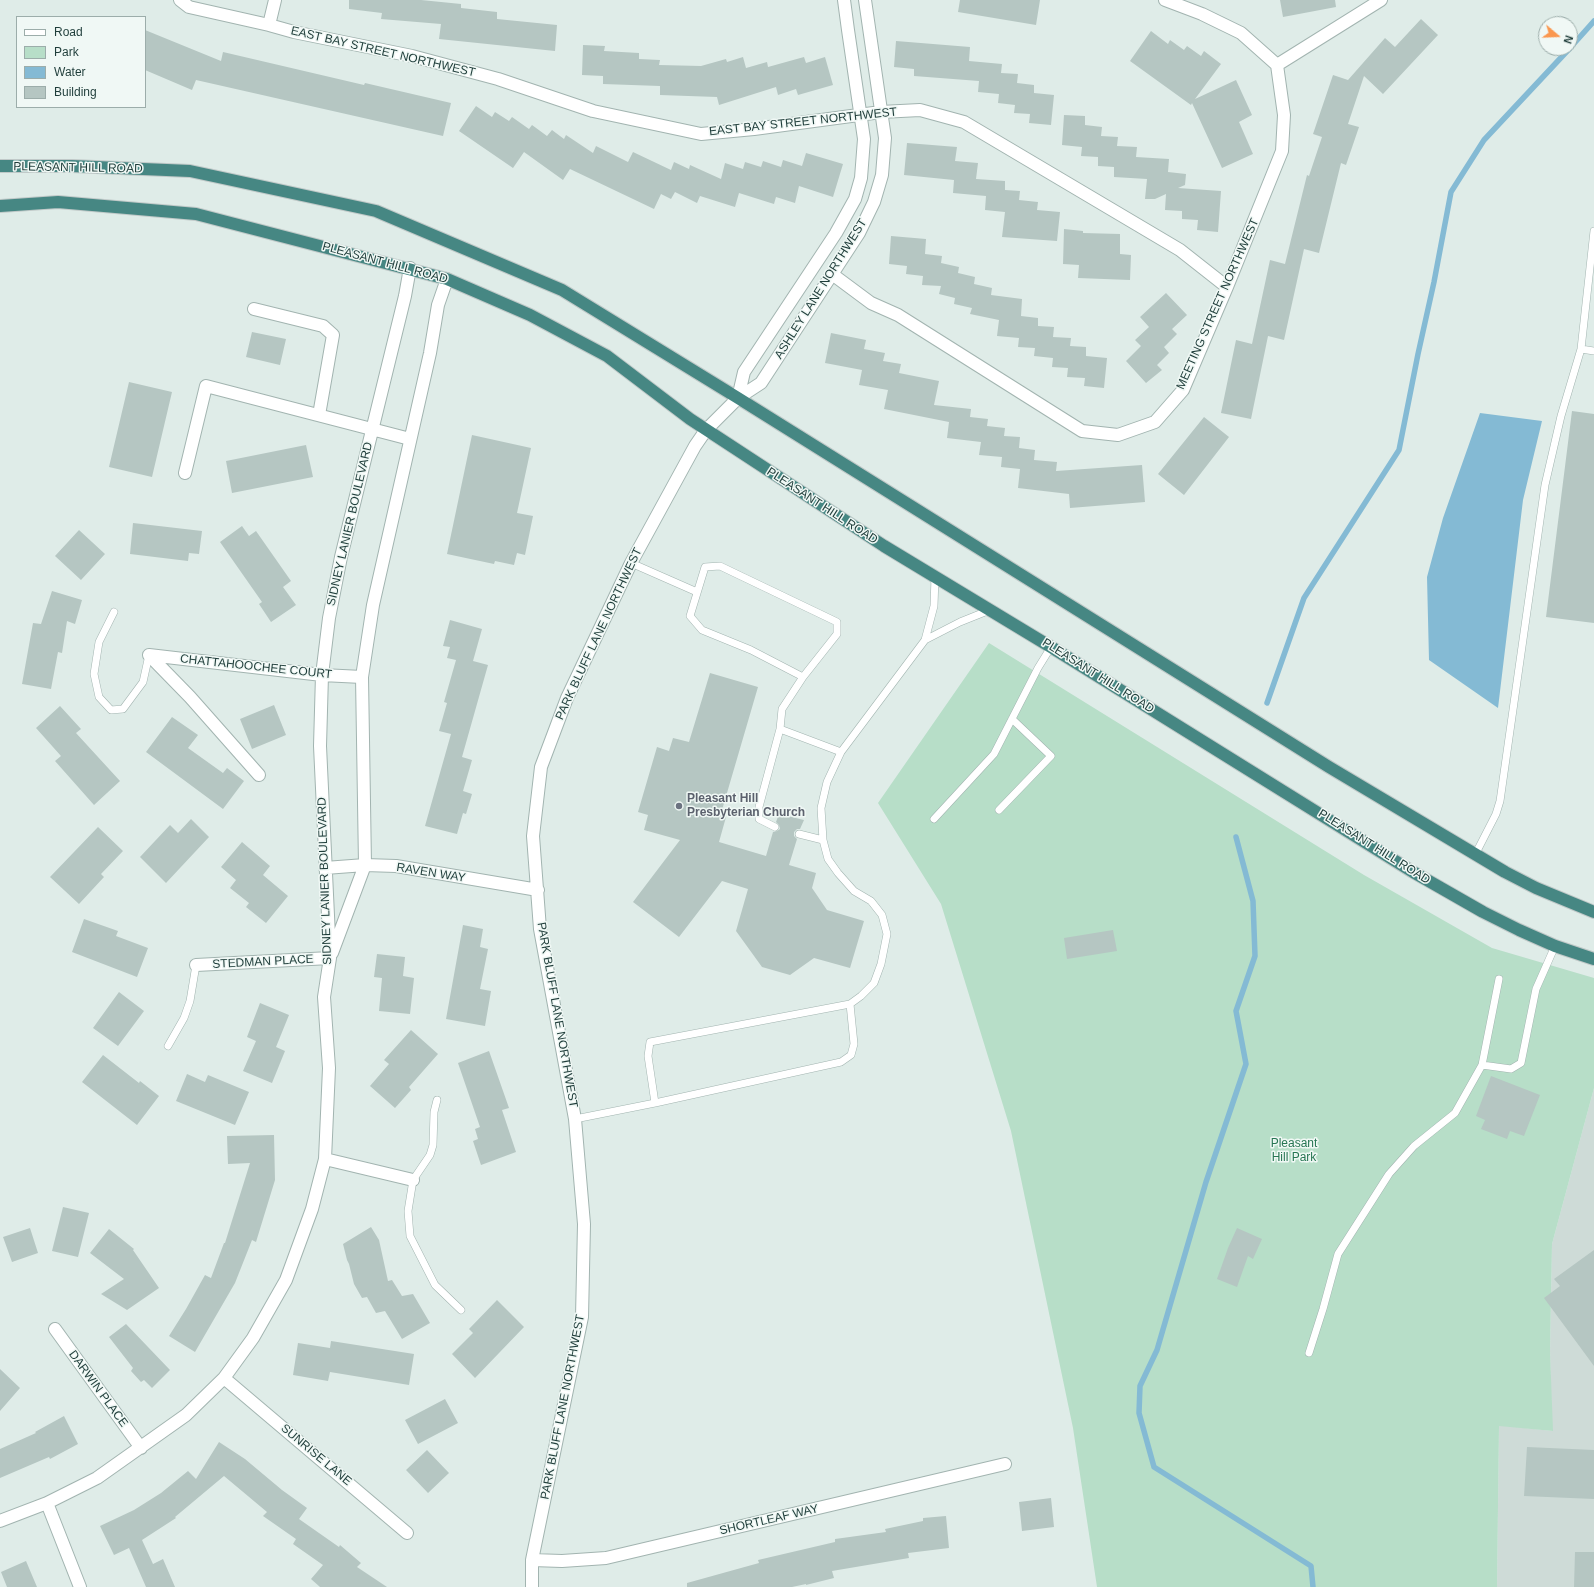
<!DOCTYPE html>
<html>
<head>
<meta charset="utf-8">
<style>
  body { margin:0 }
  #map { position:relative; width:1594px; height:1587px; overflow:hidden; background:#dfece8; font-family:Arial,sans-serif }
  canvas { display:block }
  .legend { position:absolute; left:16px; top:16px; width:130px; height:92px; box-sizing:border-box; background:#f0f8f5; border:1px solid #9cadaa; margin:0; padding:5px 7px; list-style:none; font-size:12px; color:#1f3d3a }
  .legend li { display:flex; align-items:center; gap:8px; height:20px }
  .legend b { width:20px; border:1px solid #9cadaa }
  .north { position:absolute; left:1538px; top:16px; width:40px; height:40px; box-sizing:border-box; background:#f0f8f5; border:1px solid #9cadaa; border-radius:50%; rotate:109deg; font-size:11px; font-weight:700; line-height:16px; text-align:center; color:#1f3d3a }
  .north::after { content:''; display:block; margin:auto; width:14px; height:18px; background:#fa974f; clip-path:polygon(50% 0,100% 100%,50% 72%,0 100%) }
</style>
</head>
<body>
<div id="map">
<canvas width="1594" height="1587"></canvas>
<ul class="legend">
<li><b style="height:5px;background:#fff"></b>Road</li>
<li><b style="height:11px;background:#b7dec8"></b>Park</li>
<li><b style="height:11px;background:#84bad4"></b>Water</li>
<li><b style="height:11px;background:#b5c6c2"></b>Building</li>
</ul>
<div class="north">N</div>
</div>
<script>
const c = document.querySelector('canvas').getContext('2d');
c.lineJoin = 'round';
function fillPath(path, color) { c.fillStyle = color; c.fill(path, 'evenodd'); }
const poly = rows => new Path2D(rows.map(r => 'M' + r).join(''));
function trace(path, color, width, dash) { c.strokeStyle = color; c.lineWidth = width; c.lineCap = dash ? 'butt' : 'round'; c.setLineDash(dash || []); c.stroke(path); }
function write(font, color, halo, rows, align = 'center') {
  c.font = font + ' Arial,sans-serif'; c.lineWidth = 3; c.setLineDash([]); c.textBaseline = 'middle'; c.strokeStyle = halo; c.fillStyle = color; for (const [text, x, y, turn = 0] of rows) {
    c.save(); c.translate(x, y); c.rotate((+turn || 0) * Math.PI / 180); c.textAlign = isNaN(turn) ? turn : align; if (halo) c.strokeText(text, 0, 0); c.fillText(text, 0, 0); c.restore();
  }
}
fillPath(poly([
  [1594,1088,1594,1587,1497,1587,1499,1425,1552,1431,1550,1351,1552,1244]
]), '#cedbd7');
fillPath(poly([
  [989,643,1364,875,1492,948,1594,978,1594,1088,1552,1244,1550,1351,1553,1431,1499,1426,1497,1587,1097,1587,1073,1428,1011,1131,941,904,878,803]
]), '#b7dec8');
fillPath(poly([
  [1480,413,1542,421,1523,500,1498,708,1429,660,1427,577,1443,518]
]), '#84bad4');
trace(poly([
  [1570,48,1594,21],
  [1267,703,1304,598,1399,450,1418,354,1434,282,1451,192,1484,140,1570,48],
  [1236,837,1253,901,1255,956,1236,1011,1246,1064,1206,1182,1157,1350,1140,1386,1139,1413,1154,1467,1311,1566,1313,1587]
]), '#84bad4', 5.5);
fillPath(poly([
  [349,0,421,0,461,4,461,8,497,12,497,19,557,25,555,51,439,39,441,24,381,19,382,13,349,9],
  [960,0,1040,0,1036,25,958,12],
  [1280,0,1335,0,1336,7,1283,17],
  [1421,19,1438,35,1383,94,1364,76,1348,124,1359,127,1346,165,1341,163,1319,253,1304,249,1284,340,1268,336,1251,419,1221,413,1236,340,1252,344,1270,260,1285,264,1307,175,1309,176,1322,137,1313,134,1333,75,1348,80,1385,38,1395,47],
  [145,30,221,61,223,52,364,85,365,83,451,103,443,136,196,80,192,90,145,70],
  [1151,31,1168,44,1170,40,1184,50,1187,46,1201,56,1204,51,1221,64,1195,99,1236,80,1252,115,1239,122,1253,154,1222,168,1192,103,1191,105,1130,61],
  [896,41,970,47,969,61,1002,64,1001,73,1018,74,1017,83,1034,85,1034,93,1054,95,1051,125,1029,123,1030,114,1014,113,1015,105,998,103,999,94,978,92,979,81,914,76,914,69,894,67],
  [583,45,605,46,604,51,639,53,639,59,660,60,659,65,701,66,726,59,727,62,743,57,746,68,767,62,768,67,804,57,806,63,825,57,833,85,798,95,796,89,778,95,776,87,719,105,717,97,660,95,660,86,603,84,603,76,582,75],
  [476,106,492,117,495,112,509,121,512,117,529,129,532,125,547,136,552,130,564,139,566,135,593,153,596,146,628,162,633,152,671,170,674,162,689,169,690,165,721,179,725,163,743,169,745,162,761,167,763,161,781,167,783,160,802,166,806,153,843,164,833,197,799,186,795,203,776,197,774,204,739,193,735,207,700,196,697,203,675,192,671,199,661,194,654,209,570,169,563,180,524,152,513,168,459,131],
  [1064,115,1085,116,1085,125,1102,127,1101,136,1118,137,1117,146,1137,147,1136,157,1169,159,1168,172,1186,174,1185,185,1178,188,1221,191,1218,232,1197,230,1198,220,1182,219,1182,211,1165,210,1166,194,1155,199,1145,199,1147,179,1114,177,1114,167,1098,166,1098,157,1081,156,1082,147,1062,145],
  [907,143,957,147,955,161,978,163,976,179,1005,181,1005,190,1020,191,1019,200,1038,202,1037,210,1060,212,1057,241,1002,237,1005,212,985,210,986,196,953,193,954,180,904,175],
  [1064,229,1083,231,1083,233,1120,234,1120,254,1131,255,1130,280,1078,278,1079,265,1063,264],
  [891,236,926,239,925,254,942,256,941,263,959,267,958,273,975,277,974,284,992,288,991,295,1022,299,1021,316,1038,318,1038,326,1054,327,1053,337,1071,338,1070,346,1086,347,1086,356,1107,358,1104,388,1084,386,1085,378,1067,377,1068,368,1052,367,1053,358,1034,356,1035,348,1018,347,1019,338,997,336,999,320,970,314,972,308,954,304,955,298,939,294,941,286,922,285,923,276,906,274,907,266,889,264],
  [1166,293,1187,315,1172,329,1177,334,1164,347,1169,353,1157,365,1162,370,1146,383,1126,361,1141,346,1135,340,1149,327,1140,317],
  [252,332,286,339,280,365,246,357],
  [831,333,866,340,864,349,885,353,883,361,901,364,899,373,939,381,934,405,971,409,970,417,988,419,987,426,1005,428,1004,436,1020,437,1019,448,1035,450,1034,460,1057,462,1056,471,1142,465,1145,502,1070,508,1069,494,1018,488,1020,469,1001,467,1002,457,979,455,981,442,947,438,949,422,884,409,888,390,859,385,862,370,825,363],
  [129,382,172,392,152,477,109,467],
  [1572,411,1594,414,1594,623,1546,617],
  [1204,417,1229,437,1184,495,1158,474],
  [472,435,531,448,517,513,533,516,525,555,517,553,514,565,495,561,494,564,447,554],
  [306,445,313,477,232,493,226,461],
  [133,523,202,531,199,554,189,553,188,561,130,554],
  [242,526,249,536,256,531,291,581,283,587,296,605,271,622,259,604,262,602,220,542],
  [79,530,105,554,81,580,55,556],
  [52,591,82,600,75,624,67,621,62,653,58,652,51,689,22,684,33,623,41,624],
  [450,620,482,629,473,661,488,665,462,757,472,760,463,791,472,794,466,814,463,813,457,834,425,826,451,734,439,731,447,703,444,702,456,660,447,658,450,647,443,646],
  [710,673,758,687,722,810,726,817,719,842,766,856,773,832,777,831,780,829,779,825,776,822,779,814,804,820,800,829,797,829,794,832,794,836,797,839,789,865,816,873,812,888,827,910,864,921,850,968,814,958,790,975,762,967,736,931,748,889,722,881,679,937,633,902,680,840,644,830,648,815,638,812,657,747,669,751,673,738,689,742],
  [274,705,286,735,252,749,240,719],
  [60,706,81,729,76,733,120,781,94,805,55,761,61,756,36,728],
  [172,717,198,735,188,748,223,773,227,768,244,781,223,809,146,752],
  [191,819,209,837,166,883,140,857,170,825,178,833],
  [98,827,123,851,101,874,104,877,79,904,50,877],
  [242,842,270,866,263,875,288,896,266,923,246,907,249,903,230,888,236,880,221,867],
  [84,919,118,931,116,936,148,948,137,977,72,952],
  [463,925,483,929,480,947,488,949,480,989,491,991,485,1026,446,1019],
  [1113,930,1117,951,1067,959,1064,938],
  [377,954,405,957,403,976,414,978,410,1014,379,1011,382,978,374,977],
  [119,992,144,1011,118,1046,93,1028],
  [260,1003,289,1015,276,1047,285,1051,272,1083,243,1071,256,1041,247,1037],
  [411,1030,438,1054,409,1087,411,1090,395,1108,370,1086,389,1064,384,1060],
  [489,1051,509,1108,502,1110,516,1152,481,1165,473,1141,478,1139,475,1129,480,1127,458,1063],
  [103,1055,139,1083,140,1081,159,1096,137,1125,82,1082],
  [187,1074,205,1082,208,1075,249,1092,235,1125,176,1101],
  [1491,1076,1540,1095,1524,1136,1510,1131,1507,1139,1481,1129,1485,1120,1476,1116],
  [274,1135,275,1180,256,1242,252,1240,235,1283,195,1352,169,1336,186,1309,205,1275,211,1278,224,1243,225,1243,250,1163,228,1164,227,1136],
  [63,1207,89,1213,78,1257,52,1251],
  [371,1227,379,1240,388,1281,392,1280,402,1296,413,1294,430,1323,402,1339,385,1311,376,1313,367,1297,362,1298,354,1284,349,1264,347,1260,343,1244],
  [30,1228,38,1253,12,1262,3,1237],
  [1237,1228,1262,1239,1253,1259,1248,1256,1237,1287,1217,1279,1228,1248],
  [109,1229,134,1249,133,1250,159,1288,127,1310,101,1294,124,1279,90,1253],
  [1594,1250,1594,1366,1544,1298,1560,1286,1554,1279],
  [497,1300,524,1327,475,1378,452,1354,473,1333,469,1329],
  [126,1324,170,1370,152,1388,144,1380,141,1382,131,1371,133,1368,109,1337],
  [331,1341,414,1354,409,1385,330,1372,328,1381,293,1375,298,1343,330,1348],
  [0,1369,20,1388,0,1411],
  [445,1399,458,1423,418,1444,405,1420],
  [64,1416,78,1444,50,1459,49,1457,0,1478,0,1449,36,1433,35,1432],
  [219,1442,245,1459,282,1490,307,1508,299,1519,339,1547,340,1545,361,1563,357,1567,387,1587,320,1587,311,1579,323,1565,293,1544,296,1539,263,1516,267,1512,224,1476,175,1517,176,1518,142,1540,153,1564,163,1559,175,1587,146,1587,129,1548,114,1555,100,1526,134,1510,161,1493,188,1471,196,1479],
  [1527,1447,1594,1450,1594,1499,1524,1496],
  [427,1450,449,1473,428,1493,406,1470],
  [1051,1498,1054,1527,1022,1531,1019,1502],
  [946,1516,949,1548,908,1553,909,1558,832,1571,834,1578,806,1585,806,1584,792,1587,687,1587,687,1583,759,1563,758,1560,835,1542,835,1539,886,1532,885,1529,923,1521,923,1518],
  [1575,1552,1594,1552,1594,1587,1574,1587],
  [26,1561,37,1587,7,1587,1,1572]
]), '#b5c6c2');
const service = poly([
  [1581,349,1594,351],
  [631,563,697,592],
  [114,612,99,642,94,674,99,697,111,710,123,709,143,682,149,655],
  [925,640,960,622,990,610],
  [803,677,751,650,702,630,690,616,705,567,720,566,837,622,837,634,803,677,782,709,780,729,841,752],
  [999,810,1051,756,1012,719],
  [934,819,994,754,1038,668,1051,647],
  [775,827,759,819,759,807,780,729],
  [799,834,823,840],
  [1475,855,1496,814,1500,801,1545,485,1561,416,1581,349,1594,231],
  [1499,979,1482,1065,1511,1069,1521,1063,1536,989,1555,946],
  [168,1046,184,1018,190,1001,196,965],
  [437,1100,434,1112,433,1145,430,1155,413,1180,408,1211,410,1236,435,1285,461,1310],
  [655,1103,841,1062,851,1055,854,1044,850,1004],
  [575,1119,655,1103,648,1056,650,1042,850,1004,861,996,874,983,881,964,887,934,882,915,871,901,854,891,838,873,828,859,823,840,821,808,827,782,841,752,925,640,934,606,935,577],
  [1309,1353,1323,1309,1338,1254,1389,1174,1414,1146,1455,1113,1482,1065]
]);
const minor = poly([
  [180,0,189,7,269,25,294,32,412,56,498,79,593,111,701,134,754,129,881,112,920,110,964,122,1180,250,1227,287],
  [269,25,275,0],
  [1277,65,1381,0],
  [832,274,871,303,898,315,1082,431,1118,435,1155,422,1183,390,1227,287,1282,151,1284,115,1277,65,1241,33,1202,14,1165,0],
  [254,309,323,326,333,335,319,415],
  [738,398,744,372,836,233,855,199,861,178,864,139,848,30,844,0],
  [185,473,206,386,410,439],
  [149,655,322,675,362,677],
  [149,655,190,697,259,775],
  [325,868,365,865,396,866,538,890],
  [332,953,365,865,362,677,373,605,430,353,438,305,447,279],
  [196,965,330,958],
  [325,1159,413,1180],
  [55,1329,141,1448],
  [224,1378,407,1533],
  [47,1503,80,1587],
  [0,1521,47,1503,97,1478,186,1415,224,1378,253,1338,286,1280,312,1209,325,1159,329,1068,324,997,330,958,320,746,322,675,329,618,341,557,405,296,410,268],
  [532,1560,562,1561,606,1558,1005,1464],
  [532,1587,532,1560,582,1317,584,1224,575,1119,540,929,533,836,541,767,567,698,631,563,695,446,706,430,738,398,761,383,859,233,874,202,882,175,885,138,865,0]
]);
const trunk = poly([
  [0,166,72,166,190,171,376,211,562,290,738,398,1329,767,1505,872,1536,888,1594,912],
  [0,206,58,202,196,214,447,279,530,315,607,356,690,419,884,546,1051,647,1413,872,1483,912,1519,930,1555,946,1594,959]
]);
trace(service, '#a2b4b0', 8);
trace(minor, '#a2b4b0', 14);
trace(trunk, '#c0c9c8', 14);
trace(service, '#fff', 7);
trace(minor, '#fff', 12);
trace(trunk, '#468783', 12);
for (const [x, y, r, color] of [
  [679,806,4,"#6b7280"]
]) { const dot = new Path2D(); dot.arc(x, y, r, 0, 2 * Math.PI); c.fillStyle = color; c.fill(dot); trace(dot, '#f0f8f5', 1.5); }
write('12px', '#1f3d3a', '#f0f8f5', [
  ["EAST BAY STREET NORTHWEST",383,52,13],
  ["EAST BAY STREET NORTHWEST",803,122,-6],
  ["PLEASANT HILL ROAD",78,168,1],
  ["PLEASANT HILL ROAD",385,263,15],
  ["ASHLEY LANE NORTHWEST",821,289,-58],
  ["MEETING STREET NORTHWEST",1218,304,-66],
  ["PLEASANT HILL ROAD",822,506,33],
  ["SIDNEY LANIER BOULEVARD",350,524,-77],
  ["PARK BLUFF LANE NORTHWEST",599,634,-65],
  ["CHATTAHOOCHEE COURT",256,667,6],
  ["PLEASANT HILL ROAD",1098,676,32],
  ["PLEASANT HILL ROAD",1374,847,32],
  ["RAVEN WAY",431,873,9],
  ["SIDNEY LANIER BOULEVARD",325,881,-92],
  ["STEDMAN PLACE",263,962,-3],
  ["PARK BLUFF LANE NORTHWEST",557,1015,80],
  ["DARWIN PLACE",98,1389,54],
  ["PARK BLUFF LANE NORTHWEST",563,1407,-79],
  ["SUNRISE LANE",316,1455,40],
  ["SHORTLEAF WAY",769,1520,-13]
]);
write('bold 12px', '#5b616d', '#f0f8f5', [
  ["Pleasant Hill",687,799],
  ["Presbyterian Church",687,813]
], 'left');
write('12px', '#277653', '#f0f8f5', [
  ["Pleasant",1294,1144],
  ["Hill Park",1294,1158]
]);
</script>
</body>
</html>
